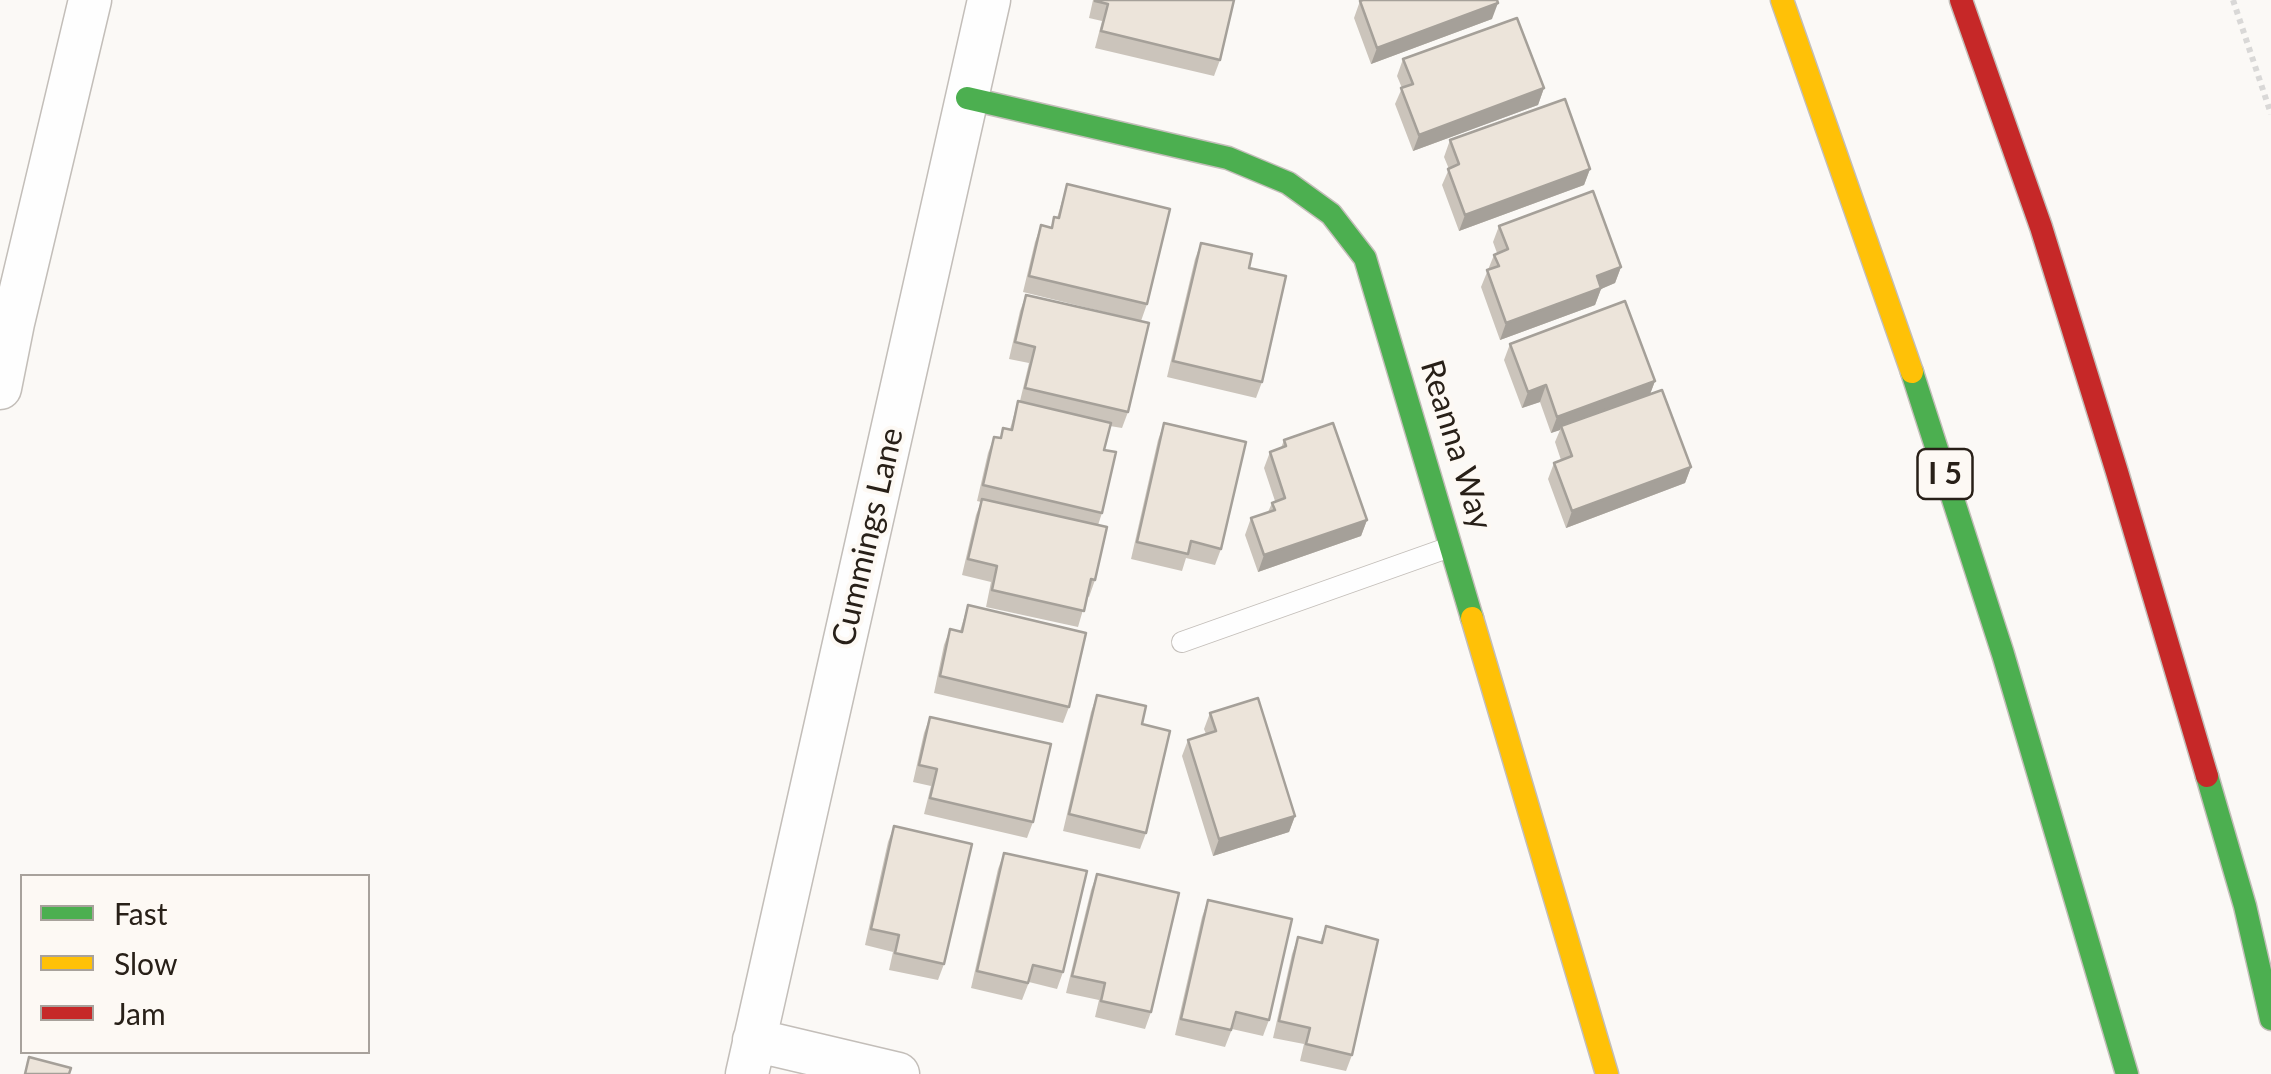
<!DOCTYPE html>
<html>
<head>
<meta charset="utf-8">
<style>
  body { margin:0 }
  #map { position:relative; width:2271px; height:1074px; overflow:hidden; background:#fbf9f6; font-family:Lato,sans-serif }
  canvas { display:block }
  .legend { position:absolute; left:20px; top:874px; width:350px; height:180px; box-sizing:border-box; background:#fdf9f4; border:2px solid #a8a29c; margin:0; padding:12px 18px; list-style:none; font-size:30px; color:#282018 }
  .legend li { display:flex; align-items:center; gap:20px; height:50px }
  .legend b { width:50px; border:2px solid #a8a29c }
</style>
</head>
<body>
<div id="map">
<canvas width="2271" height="1074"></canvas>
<ul class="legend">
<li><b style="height:12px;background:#4caf50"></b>Fast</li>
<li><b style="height:12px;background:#ffc107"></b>Slow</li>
<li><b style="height:12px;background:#c62828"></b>Jam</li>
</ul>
</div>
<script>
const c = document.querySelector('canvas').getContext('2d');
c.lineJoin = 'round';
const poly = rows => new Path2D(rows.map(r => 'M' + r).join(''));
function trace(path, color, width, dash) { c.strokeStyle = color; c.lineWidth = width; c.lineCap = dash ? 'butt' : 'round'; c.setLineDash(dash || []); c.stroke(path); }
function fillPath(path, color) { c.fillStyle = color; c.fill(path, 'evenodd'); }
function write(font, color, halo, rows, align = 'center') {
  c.font = font + ' Lato,sans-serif'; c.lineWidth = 8; c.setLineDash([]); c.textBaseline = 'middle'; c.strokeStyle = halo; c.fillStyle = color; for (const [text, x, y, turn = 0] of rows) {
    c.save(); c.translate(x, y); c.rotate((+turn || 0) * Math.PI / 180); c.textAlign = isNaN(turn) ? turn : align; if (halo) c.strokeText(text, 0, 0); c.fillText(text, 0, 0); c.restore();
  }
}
const lane = poly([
  [1182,642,1450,547]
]);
const street = poly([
  [0,320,13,323,90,0],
  [0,388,13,323],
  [754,1040,898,1074],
  [747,1074,989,0]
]);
const fast = poly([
  [967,98,1228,158,1288,183,1331,214,1365,258,1472,618],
  [1912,372,2003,654,2127,1074],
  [2207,776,2245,906,2271,1019]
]);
const slow = poly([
  [1782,0,1912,372],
  [1472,618,1607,1074]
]);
const jam = poly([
  [1961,0,2041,227,2117,472,2207,776]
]);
trace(lane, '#c3beb9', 22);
trace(street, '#c3beb9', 45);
trace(fast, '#c3beb9', 25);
trace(slow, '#c3beb9', 25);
trace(jam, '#c3beb9', 25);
trace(poly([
  [2233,0,2271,114]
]), '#d9d8d7', 6, [5, 5]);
trace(lane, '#fefefe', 20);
trace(street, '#fefefe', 42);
trace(fast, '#4caf50', 22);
trace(slow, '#ffc107', 22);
trace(jam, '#c62828', 22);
fillPath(poly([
  [1093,0,1234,0,1220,60,1214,76,1095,48,1102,21,1089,18],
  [1360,1,1492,19,1371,64,1354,18],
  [1403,59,1544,88,1538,105,1413,151,1395,104,1402,88,1397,76],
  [1450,140,1590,169,1584,185,1459,231,1442,185,1449,169,1444,157],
  [1067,184,1147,304,1141,321,1023,292,1035,242,1041,225,1051,227,1054,217,1057,218],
  [1499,226,1621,267,1615,283,1601,289,1595,305,1500,340,1481,287,1494,255,1497,253,1493,242],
  [1201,243,1249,268,1262,382,1256,398,1167,377,1195,259],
  [1026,295,1128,412,1122,428,1110,426,1104,450,1102,513,1098,525,1095,580,1089,597,1087,596,1078,627,986,607,991,582,962,575,976,515,981,502,977,501,988,453,994,437,1000,438,1003,428,1010,429,1018,401,1020,401,1029,363,1009,359,1020,311],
  [1510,344,1655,381,1650,394,1691,467,1685,483,1566,528,1548,479,1554,463,1561,460,1555,442,1560,430,1551,433,1540,402,1522,408,1504,360],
  [1164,423,1221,549,1215,565,1186,558,1182,571,1131,559,1158,440],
  [1284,440,1367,520,1361,536,1258,572,1245,535,1251,518,1268,512,1272,503,1275,501,1264,468,1270,452,1281,448],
  [968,605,1069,707,1063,723,934,693,944,645,950,629,960,631],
  [1097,695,1142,724,1146,833,1140,849,1063,831,1091,712],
  [1210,713,1295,816,1289,832,1213,856,1182,756,1188,740,1206,734,1204,729],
  [930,717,1033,822,1027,838,924,814,931,786,913,782,924,733],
  [894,826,944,964,938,980,889,970,893,952,865,945,888,842],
  [1004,853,1063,972,1057,989,1029,982,1022,1000,971,988,998,869],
  [1097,874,1151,1012,1145,1029,1095,1017,1099,1000,1066,993,1091,890],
  [1208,900,1269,1020,1263,1036,1232,1029,1225,1047,1175,1035,1202,917],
  [1326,926,1352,1055,1346,1071,1300,1061,1304,1044,1273,1038,1292,954,1298,937,1320,942]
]), '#cbc4bb');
fillPath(poly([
  [1498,3,1492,19,1371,64,1377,48],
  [1544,88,1538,105,1413,151,1419,135],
  [1590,169,1584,185,1459,231,1465,215],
  [1621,267,1615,283,1601,289,1595,305,1500,340,1506,323,1597,276],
  [1655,381,1649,397,1561,426,1560,430,1551,433,1557,417],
  [1546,385,1540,402,1522,408,1528,392],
  [1691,467,1685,483,1566,528,1572,511],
  [1367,520,1361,536,1258,572,1264,555],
  [1295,816,1289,832,1213,856,1219,839]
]), '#a5a099');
const building = poly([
  [1096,0,1234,0,1220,60,1101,31,1108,4,1095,1,1096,0],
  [1363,0,1497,0,1498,3,1377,48,1360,1,1363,0],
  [1517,18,1544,88,1419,135,1401,88,1413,84,1403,59,1517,18],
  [1565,99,1590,169,1465,215,1448,169,1459,164,1450,140,1565,99],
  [1067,184,1170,209,1147,304,1029,276,1041,225,1052,228,1054,217,1059,218,1067,184],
  [1593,191,1621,267,1597,276,1601,288,1506,323,1487,270,1499,266,1494,255,1508,249,1499,226,1593,191],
  [1201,243,1252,254,1249,268,1286,276,1262,382,1173,361,1201,243],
  [1026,295,1149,323,1128,412,1025,388,1035,347,1015,342,1026,295],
  [1625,301,1655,381,1557,417,1546,385,1528,392,1510,344,1625,301],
  [1662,390,1691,467,1572,511,1554,463,1572,456,1561,426,1662,390],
  [1018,401,1111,423,1104,450,1116,452,1102,513,983,485,994,437,1001,438,1003,428,1012,430,1018,401],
  [1164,423,1246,442,1221,549,1191,541,1188,554,1137,542,1164,423],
  [1333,423,1367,520,1264,555,1251,518,1275,510,1272,503,1285,498,1270,452,1286,446,1284,440,1333,423],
  [982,499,1107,527,1095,580,1091,579,1084,611,992,590,997,566,968,559,982,499],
  [968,605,1086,633,1069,707,940,676,950,629,962,632,968,605],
  [1097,695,1146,706,1142,724,1170,731,1146,833,1069,814,1097,695],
  [1258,698,1295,816,1219,839,1188,740,1216,731,1210,713,1258,698],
  [930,717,1051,744,1033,822,930,798,937,769,919,765,930,717],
  [894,826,972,844,944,964,895,953,899,935,871,929,894,826],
  [1004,853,1087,871,1063,972,1033,965,1028,983,977,971,1004,853],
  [1097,874,1179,893,1151,1012,1101,1001,1105,983,1072,976,1097,874],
  [1208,900,1292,919,1269,1020,1236,1012,1231,1030,1181,1019,1208,900],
  [1326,926,1378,940,1352,1055,1306,1044,1310,1028,1279,1021,1298,937,1322,943,1326,926],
  [29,1057,71,1068,69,1074,25,1074,29,1057]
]);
fillPath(building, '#ece4da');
trace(building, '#a5a099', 2.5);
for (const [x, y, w] of [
  [1945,474,55]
]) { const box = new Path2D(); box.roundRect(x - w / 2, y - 25, w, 50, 8); c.fillStyle = '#fdf9f4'; c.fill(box); trace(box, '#282018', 2.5); }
write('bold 30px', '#282018', null, [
  ["I 5",1945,474]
]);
write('32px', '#282018', '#fdf9f4', [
  ["Reanna Way",1456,445,73],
  ["Cummings Lane",868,537,-77]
]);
</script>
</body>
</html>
